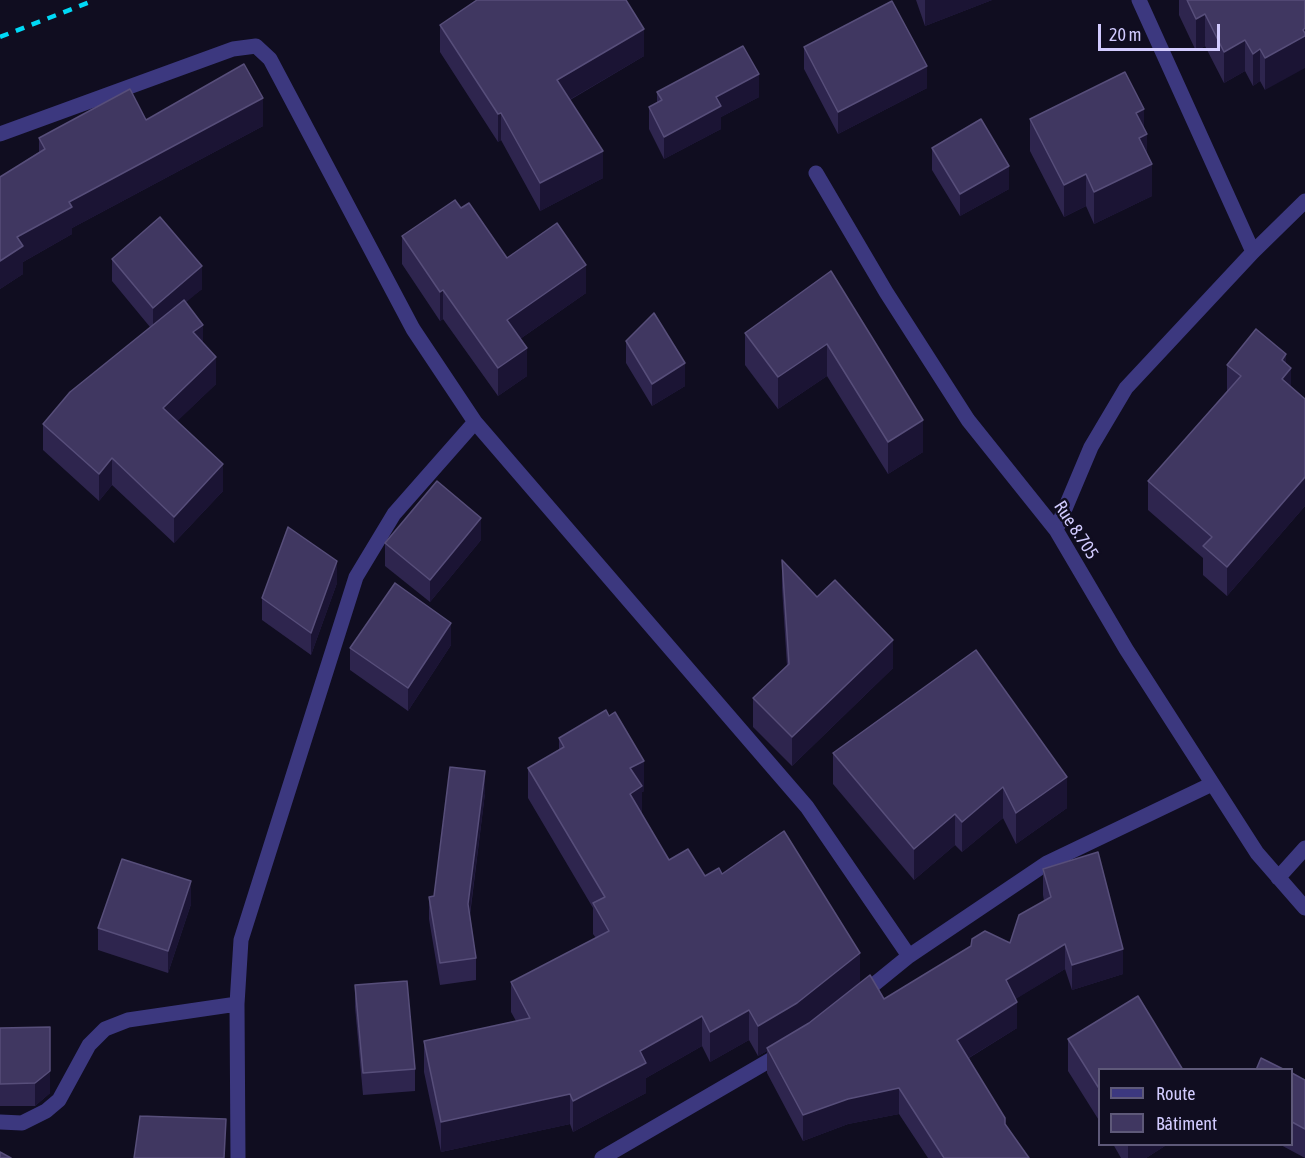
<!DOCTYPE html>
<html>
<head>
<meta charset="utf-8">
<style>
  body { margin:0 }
  #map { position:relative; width:1305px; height:1158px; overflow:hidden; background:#100d20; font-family:"Asap Condensed",sans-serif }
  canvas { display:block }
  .legend { position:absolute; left:1098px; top:1068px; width:195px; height:78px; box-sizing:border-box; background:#100d20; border:2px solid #5e5979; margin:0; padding:8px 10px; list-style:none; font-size:18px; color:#d2cbff }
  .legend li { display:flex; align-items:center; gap:12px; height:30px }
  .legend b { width:30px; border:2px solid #5e5979 }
  .scale { position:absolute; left:1098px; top:24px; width:122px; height:27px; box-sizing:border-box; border:3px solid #d2cbff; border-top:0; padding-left:8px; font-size:18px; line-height:21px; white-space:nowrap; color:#d2cbff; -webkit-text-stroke:4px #100d20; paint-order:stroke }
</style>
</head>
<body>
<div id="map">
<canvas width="1305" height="1158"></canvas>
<ul class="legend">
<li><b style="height:8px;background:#3c387f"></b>Route</li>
<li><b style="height:16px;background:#403761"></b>Bâtiment</li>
</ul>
<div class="scale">20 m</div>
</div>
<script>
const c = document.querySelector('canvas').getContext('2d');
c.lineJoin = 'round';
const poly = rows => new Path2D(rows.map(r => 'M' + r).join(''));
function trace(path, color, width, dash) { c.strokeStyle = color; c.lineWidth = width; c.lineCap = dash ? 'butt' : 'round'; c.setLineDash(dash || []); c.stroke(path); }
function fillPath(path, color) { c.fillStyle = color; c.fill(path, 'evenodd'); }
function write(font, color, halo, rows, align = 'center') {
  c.font = font + ' "Asap Condensed",sans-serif'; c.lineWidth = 5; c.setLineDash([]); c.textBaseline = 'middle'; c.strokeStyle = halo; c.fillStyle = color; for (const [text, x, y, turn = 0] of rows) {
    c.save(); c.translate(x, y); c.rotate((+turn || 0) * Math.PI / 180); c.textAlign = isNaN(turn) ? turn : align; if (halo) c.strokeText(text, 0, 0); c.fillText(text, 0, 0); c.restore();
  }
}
trace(poly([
  [1139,0,1253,252],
  [0,134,233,49,256,46,270,59,413,329,475,422,807,807,909,956],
  [816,173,886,292,968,420,1056,530,1126,649,1257,853,1305,908],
  [1056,530,1091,447,1126,388,1253,252,1305,201],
  [1278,878,1305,848],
  [861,995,909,956,1047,863,1212,784],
  [0,1122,22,1123,46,1111,59,1100,89,1045,105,1029,128,1020,237,1004],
  [238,1158,237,1004,241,940,356,577,394,514,475,422],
  [602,1158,784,1052]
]), '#3c387f', 15);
trace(poly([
  [0,37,95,0]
]), '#00d9f6', 4.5, [9, 8]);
fillPath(poly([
  [916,0,992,0,925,26],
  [1179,0,1305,0,1265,90,1260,81,1253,86,1245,71,1224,83,1205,46,1196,51,1179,15],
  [440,25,644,56,570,100,603,178,540,211,501,140,498,142,440,52],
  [804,47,927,88,838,134,804,69],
  [657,92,759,97,721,117,721,129,664,159,649,129,649,107,657,103],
  [1030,119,1144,129,1152,196,1094,224,1086,206,1064,217,1030,151],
  [146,120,263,126,72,228,72,234,23,262,23,274,0,289,0,177,39,152,39,138],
  [932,148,1009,189,960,216,932,170],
  [461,208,507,258,586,293,520,339,527,376,498,396,443,319,440,321,402,264,402,236],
  [112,259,202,289,185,302,203,343,216,384,177,421,223,491,174,543,112,485,99,501,43,450,43,424,150,327,112,281],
  [831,271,923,452,888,474,827,376,778,409,745,365,745,333],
  [626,341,685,386,652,406,626,363],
  [1286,363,1291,387,1305,399,1305,506,1227,596,1203,575,1203,558,1148,510,1148,481,1227,391,1227,365],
  [481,540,430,602,385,566,385,543],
  [782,560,817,597,893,668,792,766,753,727,753,698,787,666,782,588],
  [337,583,311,655,262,620,262,598],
  [451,645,408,711,350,670,350,648],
  [976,650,1067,808,1016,844,1003,818,962,852,955,845,914,880,833,784,833,753],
  [559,738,644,791,642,792,642,815,669,860,705,876,722,874,860,983,884,999,1010,943,1044,901,1043,895,1043,869,1123,974,1072,990,1065,969,1015,999,1017,1028,969,1058,1005,1125,1029,1158,928,1158,899,1114,848,1124,803,1141,767,1073,767,1051,758,1056,749,1040,710,1062,702,1046,646,1078,646,1093,573,1132,570,1124,441,1152,424,1072,424,1041,516,1021,511,1012,511,982,596,938,593,934,593,908,528,798,528,768,559,750],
  [485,793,470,915,476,958,476,980,440,985,429,919,429,897,434,896],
  [191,904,168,973,98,950,98,928],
  [355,985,415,1069,415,1091,363,1095,355,1007],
  [0,1028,50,1093,35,1106,0,1106],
  [1068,1039,1100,1070,1100,1122,1068,1071],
  [1292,1073,1305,1080,1305,1158,1279,1144,1292,1144],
  [1113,1144,1168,1144,1146,1158,1121,1158]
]), '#2e254e');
fillPath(poly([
  [925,0,992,0,925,26],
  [1205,14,1205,46,1196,51,1196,19],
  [1305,28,1305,68,1265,90,1265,58],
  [644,29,644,56,557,107,557,80],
  [1245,40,1245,71,1224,83,1224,52],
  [1260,49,1260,81,1253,86,1253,54],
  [927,66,927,88,838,134,838,112],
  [759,74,759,97,721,117,721,129,664,159,664,137,716,97],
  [263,98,263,126,72,228,72,234,23,262,23,274,0,289,0,261,17,237,69,202],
  [1144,109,1144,136,1147,134,1147,166,1152,164,1152,196,1094,224,1094,192,1136,113],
  [501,113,501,140,498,142,498,114],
  [603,151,603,178,540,211,540,183],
  [1009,166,1009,189,960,216,960,194],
  [1086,174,1086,206,1064,217,1064,185],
  [586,265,586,293,507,348,507,320],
  [202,266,202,289,153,330,153,308],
  [443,290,443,319,440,321,440,292],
  [203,325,203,351,193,332],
  [827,344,827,376,778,409,778,377],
  [527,348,527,376,498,396,498,368],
  [1286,354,1286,374,1291,368,1291,397,1282,408,1282,360],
  [216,357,216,384,163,435,163,408],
  [685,363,685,386,652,406,652,384],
  [923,420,923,452,888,474,888,442],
  [112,458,112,485,99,501,99,474],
  [223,464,223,491,174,543,174,517],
  [1305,477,1305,506,1227,596,1227,567],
  [481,518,481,540,430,602,430,580],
  [337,561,337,583,311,655,311,633],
  [451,623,451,645,408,711,408,688],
  [893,640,893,668,792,766,792,737],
  [644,761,644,791,642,792,642,817,630,824,630,768],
  [485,771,485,793,468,927,468,904],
  [1067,777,1067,808,1016,844,1016,813],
  [1003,787,1003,818,962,852,962,822],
  [955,814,955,845,914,880,914,849],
  [191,881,191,904,168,973,168,951],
  [1065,944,1065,969,1006,1005,1006,980],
  [1123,949,1123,974,1072,990,1072,965],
  [860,953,860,983,797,1033,767,1048,767,1051,758,1056,758,1026],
  [1017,1002,1017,1028,957,1065,957,1040],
  [749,1010,749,1040,710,1062,710,1032],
  [702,1016,702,1046,646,1078,646,1093,573,1132,573,1101,640,1051],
  [50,1071,50,1093,35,1106,35,1083],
  [899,1088,899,1114,848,1124,803,1141,803,1115,848,1099],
  [570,1094,570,1124,441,1152,441,1122],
  [1128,1144,1168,1144,1146,1158,1128,1158]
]), '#1b1434');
const building = poly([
  [477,0,626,0,644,29,557,80,603,151,540,183,501,113,498,114,440,25,477,0],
  [1187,0,1305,0,1305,28,1303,30,1305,33,1305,36,1265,58,1260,49,1253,54,1245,40,1224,52,1205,14,1196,19,1187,0],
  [892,1,927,66,838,112,804,47,892,1],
  [743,46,759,74,716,97,721,106,664,137,649,107,662,100,657,92,743,46],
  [244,64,263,98,69,202,72,207,17,237,23,246,0,261,0,177,45,149,39,138,130,89,146,120,244,64],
  [1125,72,1144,109,1136,113,1147,134,1139,138,1152,164,1094,192,1086,174,1064,185,1030,119,1125,72],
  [981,119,1009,166,960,194,932,148,981,119],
  [455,200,461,208,469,203,507,258,557,223,586,265,507,320,527,348,498,368,443,290,440,292,402,236,455,200],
  [160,217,202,266,153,308,112,259,160,217],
  [831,271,923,420,888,442,827,344,778,377,745,333,831,271],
  [184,300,203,325,193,332,216,357,163,408,223,464,174,517,112,458,99,474,43,424,70,392,184,300],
  [654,313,685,363,652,384,626,341,654,313],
  [1256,329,1286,354,1282,360,1291,368,1282,379,1305,399,1305,477,1227,567,1203,546,1212,537,1148,481,1241,376,1227,365,1256,329],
  [437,481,481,518,430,580,385,543,437,481],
  [288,527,337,561,311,633,262,598,288,527],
  [782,560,817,597,835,580,893,640,792,737,753,698,789,664,782,560],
  [395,583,451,623,408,688,350,648,395,583],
  [976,650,1067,777,1016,813,1003,787,962,822,955,814,914,849,833,753,976,650],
  [606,710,609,716,615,712,644,761,630,768,642,786,630,794,669,860,688,849,705,876,719,868,722,874,784,831,860,953,797,1003,758,1026,749,1010,710,1032,702,1016,640,1051,646,1063,573,1101,570,1094,441,1122,424,1041,530,1018,511,982,609,931,593,903,605,897,528,768,564,747,559,738,606,710],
  [450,767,485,771,468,904,476,958,440,963,429,897,434,896,450,767],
  [1098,852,1123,949,1072,965,1065,944,1006,980,1017,1002,957,1040,1005,1118,1005,1124,1029,1158,944,1158,899,1088,848,1099,803,1115,767,1048,809,1023,870,975,884,999,971,946,972,939,985,931,1010,943,1019,915,1051,897,1043,869,1098,852],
  [122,859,191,881,168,951,98,928,122,859],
  [407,981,415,1069,363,1073,355,985,407,981],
  [1138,996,1183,1070,1100,1070,1100,1090,1068,1039,1138,996],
  [50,1027,50,1071,35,1083,0,1084,0,1028,50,1027],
  [1261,1058,1285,1070,1256,1070,1261,1058],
  [1292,1073,1305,1080,1305,1129,1292,1122,1292,1073],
  [140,1116,226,1119,224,1158,134,1158,140,1116],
  [0,1152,11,1158,0,1158,0,1152]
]);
fillPath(building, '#403761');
trace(building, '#574e7a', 1.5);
write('18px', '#d2cbff', '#100d20', [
  ["Rue 8.705",1076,530,57]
]);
</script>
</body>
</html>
